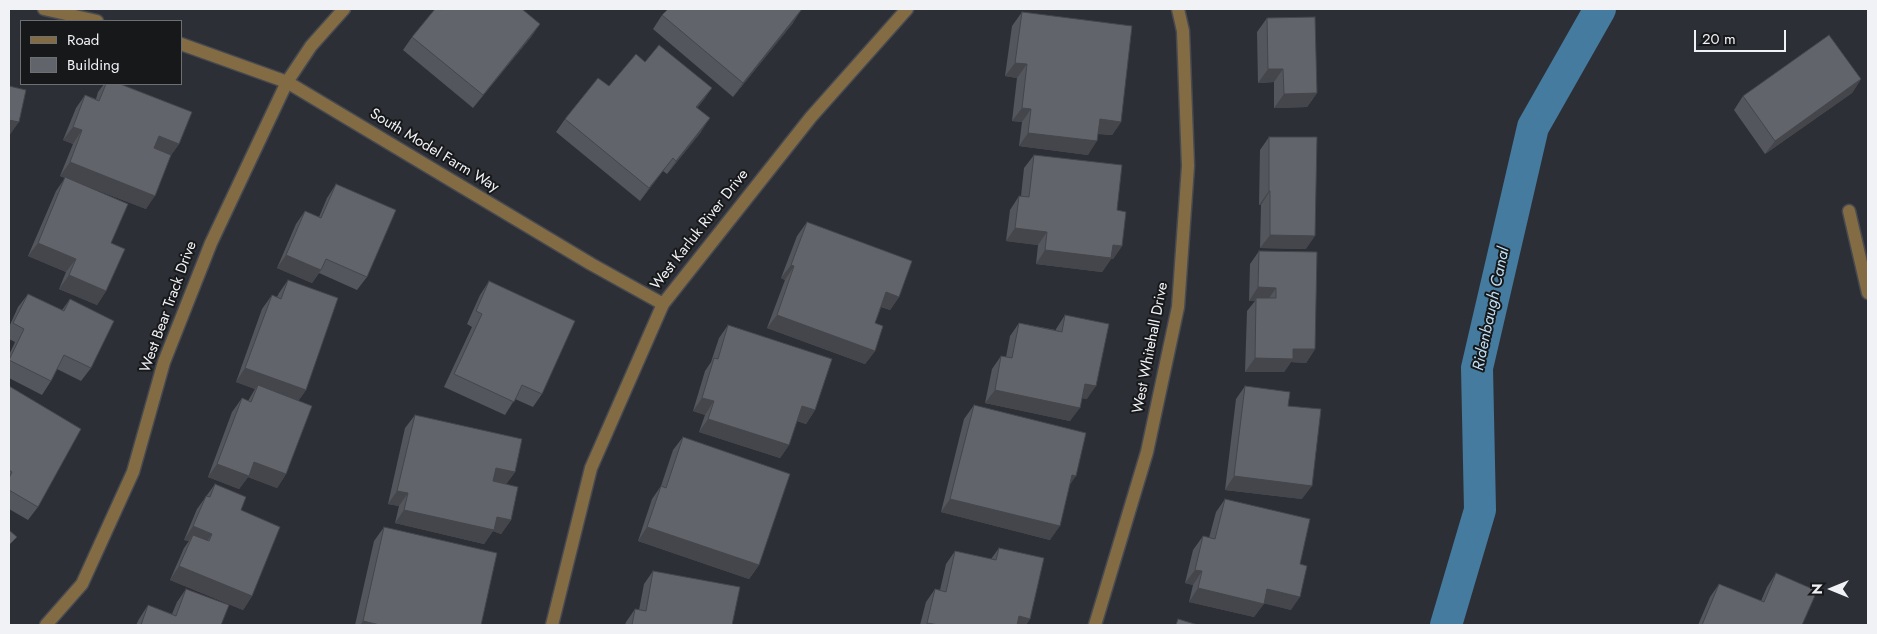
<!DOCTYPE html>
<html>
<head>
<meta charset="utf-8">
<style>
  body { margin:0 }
  #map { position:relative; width:1877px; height:634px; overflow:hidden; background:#2d2f36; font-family:Jost,sans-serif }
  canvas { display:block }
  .frame { position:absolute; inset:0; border:10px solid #f1f2f6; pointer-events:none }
  .legend { position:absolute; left:20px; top:20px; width:162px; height:65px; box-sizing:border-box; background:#16181a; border:1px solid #6e6f72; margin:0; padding:6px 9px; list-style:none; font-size:15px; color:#f1f2f6 }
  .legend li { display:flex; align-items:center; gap:10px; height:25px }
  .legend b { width:25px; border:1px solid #6e6f72 }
  .north { position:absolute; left:1807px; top:564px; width:50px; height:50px; -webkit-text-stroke:4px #16181a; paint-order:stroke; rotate:270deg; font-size:14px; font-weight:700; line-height:20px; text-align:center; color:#f1f2f6 }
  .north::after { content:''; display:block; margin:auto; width:18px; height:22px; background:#f1f2f6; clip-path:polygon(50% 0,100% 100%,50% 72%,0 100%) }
  .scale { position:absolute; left:1694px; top:30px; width:92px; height:22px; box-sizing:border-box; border:2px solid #f1f2f6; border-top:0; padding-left:6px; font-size:15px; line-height:18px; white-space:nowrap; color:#f1f2f6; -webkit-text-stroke:4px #16181a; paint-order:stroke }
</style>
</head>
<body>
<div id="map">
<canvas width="1877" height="634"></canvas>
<div class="frame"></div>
<ul class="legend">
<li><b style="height:6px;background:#836c44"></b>Road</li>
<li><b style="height:14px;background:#61646b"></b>Building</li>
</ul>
<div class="north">N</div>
<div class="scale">20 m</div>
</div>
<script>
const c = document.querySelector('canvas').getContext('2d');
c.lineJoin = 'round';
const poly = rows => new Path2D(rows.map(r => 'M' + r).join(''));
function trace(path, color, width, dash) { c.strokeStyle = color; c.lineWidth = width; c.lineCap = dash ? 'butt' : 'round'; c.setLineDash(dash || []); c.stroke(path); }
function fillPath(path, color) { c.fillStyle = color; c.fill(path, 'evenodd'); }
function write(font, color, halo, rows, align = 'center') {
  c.font = font + ' Jost,sans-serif'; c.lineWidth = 4; c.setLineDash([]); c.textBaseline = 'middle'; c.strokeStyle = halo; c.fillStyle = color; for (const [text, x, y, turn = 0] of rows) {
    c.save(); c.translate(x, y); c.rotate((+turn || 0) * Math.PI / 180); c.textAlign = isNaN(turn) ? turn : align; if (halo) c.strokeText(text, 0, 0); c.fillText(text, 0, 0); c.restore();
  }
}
trace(poly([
  [1446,625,1480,510,1477,368,1533,127,1600,9]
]), '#447b9f', 32);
const minor = poly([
  [44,9,97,21],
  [181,44,287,82,591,264,663,304],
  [1849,211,1868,293],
  [46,625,82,584,133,472,164,362,211,243,287,82,311,46,344,9],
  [552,625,591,468,663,304,811,117,907,9],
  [1095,625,1147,452,1178,307,1188,166,1183,31,1178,9]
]);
trace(minor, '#484a51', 15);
trace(minor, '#836c44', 12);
fillPath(poly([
  [442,10,540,24,531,37,473,108,403,50,412,37],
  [1022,12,1121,122,1112,135,1098,134,1088,155,1019,146,1022,122,1012,121,1017,78,1005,76,1012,26],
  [662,15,793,23,733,97,653,29],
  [1267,18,1317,93,1307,107,1274,108,1274,82,1258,83,1257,32],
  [645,62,712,88,697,108,701,132,667,174,663,171,640,201,556,132,565,119,609,86],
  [1861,79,1852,93,1765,154,1734,110,1743,96],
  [104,84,120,84,179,144,171,155,146,209,76,182,111,243,106,291,97,305,59,289,66,272,28,256,56,191,65,178,60,176,73,144,63,140,76,108,85,95,96,99,98,92],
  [1269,137,1306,249,1260,248,1261,205,1259,205,1260,150],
  [1034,155,1117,210,1122,246,1113,259,1111,259,1102,272,1036,264,1038,245,1006,241,1010,210,1019,196,1021,196,1024,168],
  [336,184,367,277,357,290,319,273,312,283,277,268,296,224,305,211,319,217,327,198],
  [807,222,899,297,890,310,881,307,875,323,875,351,865,364,767,328,785,280,781,278,797,236],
  [1259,251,1315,349,1306,363,1291,362,1284,372,1245,372,1247,311,1255,301,1249,301,1250,264],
  [288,280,306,390,298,401,286,474,277,488,248,477,239,489,208,477,232,412,242,398,248,401,255,389,236,382,262,309,272,295,277,297,279,293],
  [489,281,542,394,533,407,515,399,505,415,444,387,472,327,467,324,480,295],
  [28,294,62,310,70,299,91,368,81,381,57,369,51,381,42,395,9,378,9,355,15,342,9,339,9,327,18,307],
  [1065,315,1087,399,1082,398,1070,421,985,403,992,369,1001,356,1006,357,1010,336,1019,323,1056,330,1056,329],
  [728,325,815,410,806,424,797,421,789,445,780,458,699,432,705,415,693,411,705,371,711,362,719,338],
  [9,386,38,507,28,520,9,509],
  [1245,386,1288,406,1302,499,1225,490,1236,399],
  [974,405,1069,486,1050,540,941,512,964,419],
  [415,415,515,472,506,484,511,520,501,534,493,531,484,544,395,523,399,506,388,504,405,428],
  [683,437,759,565,749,579,638,541,652,499,661,486,673,450],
  [215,484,241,510,252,596,243,610,170,580,184,548,189,541,184,540,197,509],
  [1225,499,1300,564,1291,610,1264,603,1254,617,1189,602,1193,585,1185,583,1193,550,1203,536,1209,538,1216,512],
  [384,527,481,625,355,625,374,541],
  [999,548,1030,619,1026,625,920,625,926,602,935,589,940,590,946,564,955,551,991,559],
  [653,571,732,625,625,625,626,622,635,609,639,610,644,584],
  [1776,573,1802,625,1698,625,1710,597,1719,584,1761,601,1767,587],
  [186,589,221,625,136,625,139,619,148,605,172,614,177,602]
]), '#53565c');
fillPath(poly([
  [802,9,793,23,733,97,743,83],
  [540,24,531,37,473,108,483,95],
  [1015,63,1027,64,1017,78,1005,76],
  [1268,69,1283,69,1274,82,1258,83],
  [1861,79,1852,93,1765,154,1775,141],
  [712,88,703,101,687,120,696,107],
  [1317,93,1307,107,1274,108,1284,94],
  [1022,108,1031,109,1022,122,1012,121],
  [710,118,701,132,667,174,676,161],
  [1100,119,1121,122,1112,135,1091,133],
  [9,120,19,122,9,136],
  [73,127,82,130,73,144,63,140],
  [1028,133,1097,141,1088,155,1019,146],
  [159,136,179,144,169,158,149,150],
  [673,158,663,171,640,201,649,188],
  [70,162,155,196,146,209,60,176],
  [1269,191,1270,191,1261,205,1259,205],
  [1015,228,1047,232,1038,245,1006,241],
  [1270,235,1315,236,1306,249,1260,248],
  [38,243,76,259,66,272,28,256],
  [1113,245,1122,246,1113,259,1111,259,1102,272,1036,264,1045,250],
  [286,255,321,270,312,283,277,268],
  [791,265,794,266,785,280,781,278],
  [69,275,106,291,97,305,59,289],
  [1258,287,1276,288,1267,301,1256,298,1255,301,1249,301],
  [886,292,899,297,890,310,877,305],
  [777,315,875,351,865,364,767,328],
  [1293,349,1315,349,1306,363,1291,362,1284,372,1245,372,1255,358],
  [245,368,306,390,297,403,258,385,255,389,236,382],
  [1085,384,1096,386,1087,399,1075,397],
  [995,390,1080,408,1070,421,985,403],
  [702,398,714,401,705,415,693,411],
  [802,406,815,410,806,424,792,419],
  [708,419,789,445,780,458,699,432],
  [254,462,286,474,277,488,248,477,239,489,208,477,217,464],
  [496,468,515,472,505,486,487,481],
  [1072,475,1076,476,1067,489],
  [1234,476,1312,486,1302,499,1225,490],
  [397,491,408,493,399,506,388,504],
  [950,499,1060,526,1050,540,941,512],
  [404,510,497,517,511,520,501,534,493,531,484,544,395,523],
  [193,526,212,534,203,547,193,535,189,541,184,540],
  [647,527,759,565,749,579,638,541],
  [179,566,252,596,243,610,170,580],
  [1195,570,1202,571,1193,585,1185,583],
  [1198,588,1264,604,1254,617,1189,602],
  [1267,589,1300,597,1291,610,1258,602],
  [1019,616,1030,619,1026,625,1012,625],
  [363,621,380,625,360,625],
  [927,623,939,625,925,625]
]), '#44464b');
const building = poly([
  [435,9,440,9,442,10,443,9,522,9,540,24,483,95,412,37,435,9],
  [668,9,802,9,743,83,662,15,668,9],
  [1022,12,1132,26,1121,122,1100,119,1097,141,1028,133,1031,109,1022,108,1027,64,1015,63,1022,12],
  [1315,17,1317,93,1284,94,1283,69,1268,69,1267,18,1315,17],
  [1829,35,1861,79,1775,141,1743,96,1829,35],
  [659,45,712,88,696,107,710,118,676,161,673,158,649,188,565,119,598,78,609,86,636,54,645,62,659,45],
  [106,84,120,84,192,112,179,144,159,136,154,148,171,155,155,196,70,162,82,130,73,127,85,95,99,101,106,84],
  [9,86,26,90,19,122,9,120,9,86],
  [1269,137,1317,137,1315,236,1270,235,1270,191,1269,191,1269,137],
  [1034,155,1122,165,1117,210,1126,212,1122,246,1113,245,1111,258,1045,250,1047,232,1015,228,1019,196,1029,197,1034,155],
  [65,177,128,204,111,243,125,249,106,291,69,275,76,259,38,243,65,177],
  [336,184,396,210,367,277,326,259,321,270,286,255,305,211,321,218,336,184],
  [807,222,912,261,899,297,886,292,875,323,883,326,875,351,777,315,794,266,791,265,807,222],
  [1259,251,1317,252,1315,349,1293,349,1293,359,1255,358,1256,298,1276,298,1276,288,1258,287,1259,251],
  [288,280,338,298,306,390,245,368,272,295,281,299,288,280],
  [489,281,575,321,542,394,522,385,514,402,454,374,482,314,476,311,489,281],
  [28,294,64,311,70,299,114,321,91,368,64,355,51,381,9,360,24,329,13,323,28,294],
  [1065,315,1109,324,1096,386,1085,384,1080,408,995,390,1001,356,1012,358,1019,323,1062,332,1065,315],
  [728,325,832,359,815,410,802,406,789,445,708,419,714,401,702,398,714,358,718,359,728,325],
  [258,385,312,406,286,474,254,462,249,476,217,464,242,398,251,402,258,385],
  [9,386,81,429,38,507,9,490,9,478,12,472,9,470,9,386],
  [1245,386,1290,392,1288,406,1321,409,1312,486,1234,476,1245,386],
  [974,405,1086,433,1076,476,1072,475,1060,526,950,499,974,405],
  [415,415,522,439,515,472,496,468,493,481,518,487,511,520,497,517,494,530,404,510,408,493,397,491,415,415],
  [683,437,790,474,759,565,647,527,661,486,666,488,683,437],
  [215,484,246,497,241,510,280,527,252,596,179,566,193,535,209,541,212,534,193,526,206,496,210,497,215,484],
  [1225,499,1310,519,1300,564,1307,566,1300,597,1267,589,1264,604,1198,588,1202,571,1195,570,1203,536,1215,539,1225,499],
  [384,527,497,553,481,625,380,625,363,621,384,527],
  [9,530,17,537,9,545,9,530],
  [999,548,1044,558,1030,619,1019,616,1017,625,939,625,927,623,935,589,946,592,955,551,996,560,999,548],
  [653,571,740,587,732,625,632,625,635,609,646,611,653,571],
  [1776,573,1817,591,1802,625,1702,625,1719,584,1764,602,1776,573],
  [186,589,229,605,221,625,141,625,148,605,176,616,186,589],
  [1178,619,1198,625,1176,625,1178,619]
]);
fillPath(building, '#61646b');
trace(building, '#44464b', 1);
write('15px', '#f1f2f6', '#16181a', [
  ["South Model Farm Way",434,151,31],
  ["West Karluk River Drive",700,230,-52],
  ["West Bear Track Drive",169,307,-70],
  ["West Whitehall Drive",1151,348,-79]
]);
write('italic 16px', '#bfdef4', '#16181a', [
  ["Ridenbaugh Canal",1492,309,-78]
]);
</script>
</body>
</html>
